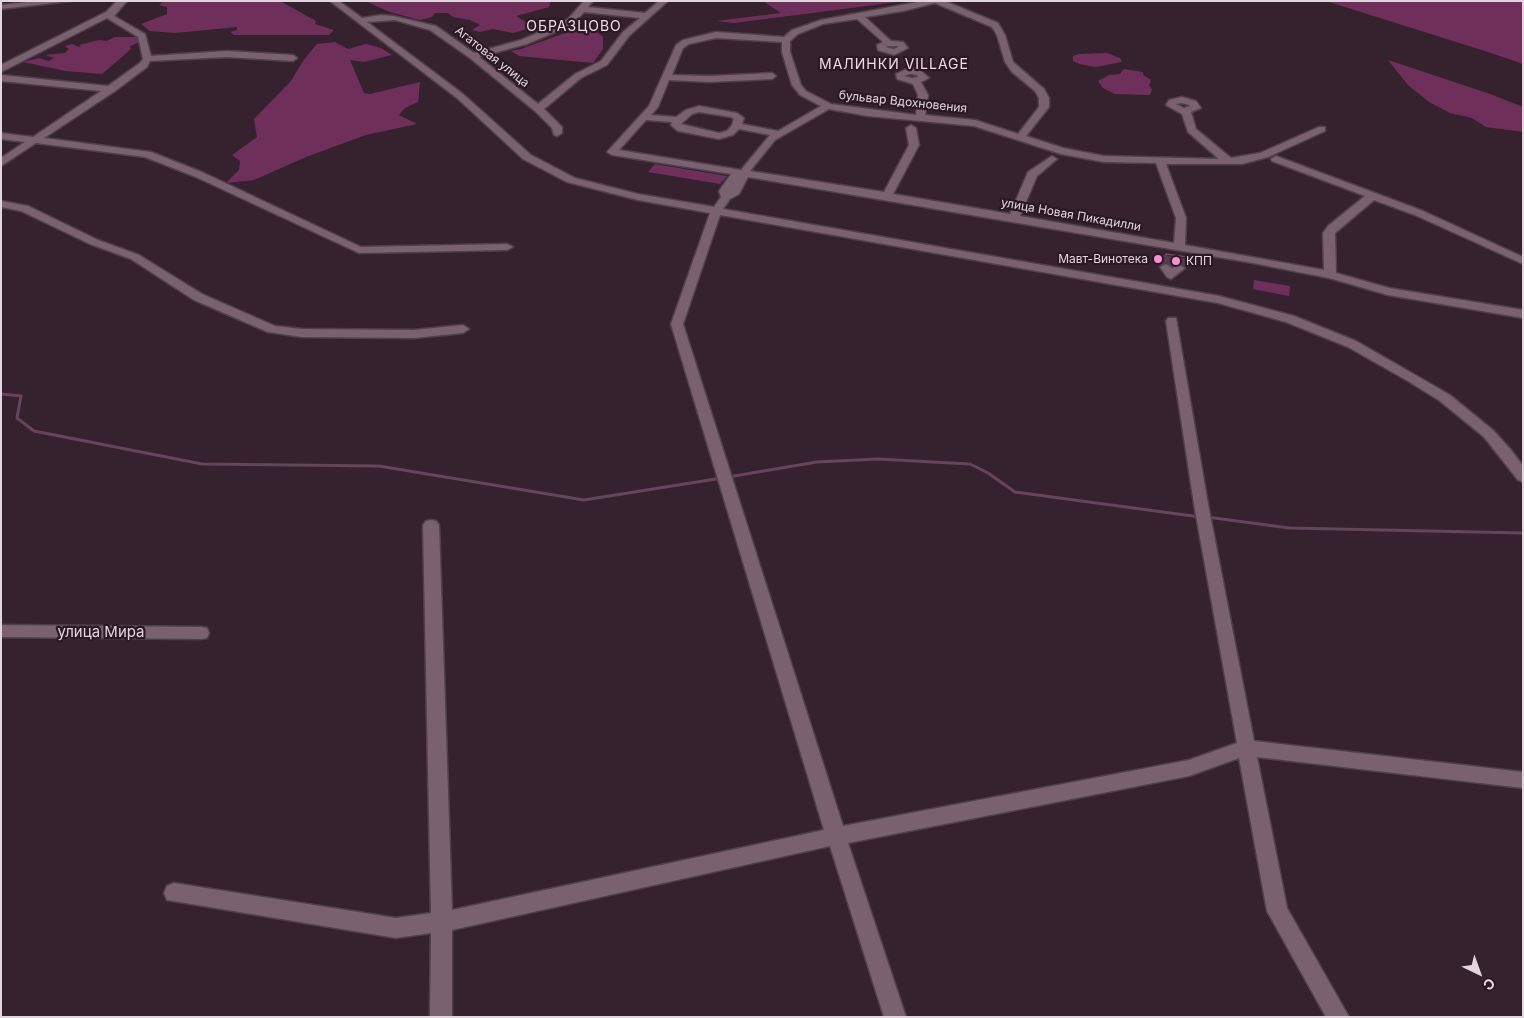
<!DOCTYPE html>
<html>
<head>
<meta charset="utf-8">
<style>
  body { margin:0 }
  #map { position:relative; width:1524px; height:1018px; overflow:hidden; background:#36222f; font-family:Inter,sans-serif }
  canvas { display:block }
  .frame { position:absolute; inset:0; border:2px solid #e2d5dd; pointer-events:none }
  .north { position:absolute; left:1454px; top:948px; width:50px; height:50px; -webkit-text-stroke:4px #2b1825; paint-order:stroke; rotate:138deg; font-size:14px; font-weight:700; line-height:20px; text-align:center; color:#e2d5dd }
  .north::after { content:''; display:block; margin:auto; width:18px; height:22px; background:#e2d5dd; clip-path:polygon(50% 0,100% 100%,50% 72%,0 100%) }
</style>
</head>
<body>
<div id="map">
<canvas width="1524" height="1018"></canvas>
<div class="frame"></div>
<div class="north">С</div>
</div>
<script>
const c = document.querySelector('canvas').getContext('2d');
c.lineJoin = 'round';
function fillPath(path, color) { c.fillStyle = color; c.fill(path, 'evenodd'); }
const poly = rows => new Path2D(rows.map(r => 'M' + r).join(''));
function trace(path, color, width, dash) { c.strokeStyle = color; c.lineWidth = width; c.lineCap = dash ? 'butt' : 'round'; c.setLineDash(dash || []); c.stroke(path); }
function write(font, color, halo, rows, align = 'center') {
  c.font = font + ' Inter,sans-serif'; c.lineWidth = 4.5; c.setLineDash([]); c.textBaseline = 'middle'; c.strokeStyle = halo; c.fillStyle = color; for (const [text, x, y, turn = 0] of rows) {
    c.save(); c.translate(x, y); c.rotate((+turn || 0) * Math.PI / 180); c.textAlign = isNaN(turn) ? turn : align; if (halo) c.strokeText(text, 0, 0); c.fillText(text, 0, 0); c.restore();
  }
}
fillPath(poly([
  [164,1,280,1,316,21,315,24,334,30,329,35,234,35,230,32,237,30,237,27,175,33,150,31,141,24,167,14,167,7,159,5],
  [365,1,551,1,549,7,516,16,534,27,513,33,493,29,480,32,472,30,480,25,470,20,453,17,448,13,435,13,432,17,420,20,390,12],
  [763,1,895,1,897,2,734,23,716,21,781,13],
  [1326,1,1523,1,1523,64,1488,52],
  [591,27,603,37,603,49,593,63,519,56,511,51,521,49,565,33],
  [115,37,137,37,140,42,130,46,131,49,102,74,66,71,23,62,39,58,48,61,54,58,45,55,65,53,69,49,65,46,72,44,81,48,79,45,99,40,107,41],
  [335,42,348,49,366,44,381,48,392,55,364,62,350,60,364,93,370,94,420,82,418,102,405,108,399,115,417,124,366,135,306,157,254,180,226,183,239,170,240,161,232,155,257,137,254,119,291,81,303,61,317,44],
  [1107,53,1120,58,1122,62,1096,67,1079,64,1073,61,1073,56,1079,54],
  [1388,60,1490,94,1523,107,1523,132,1486,127,1472,118,1450,113,1429,102,1408,85],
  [1124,69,1143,72,1143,75,1151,80,1149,85,1152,89,1150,95,1115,94,1103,88,1098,81,1109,75,1120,74],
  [655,164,690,170,727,176,720,184,648,172],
  [1254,280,1290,286,1289,296,1253,289]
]), '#6e305b');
trace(poly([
  [1,394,21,396,17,418,34,431,202,464,379,466,584,500,722,478],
  [728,477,817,462,878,459,970,464,988,473,1015,492,1200,517],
  [1207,517,1289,528,1523,533]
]), '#65445c', 3);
const building = poly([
  [1166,254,1188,257,1186,267,1180,263,1173,265,1165,263,1166,254]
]);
fillPath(building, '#63144e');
trace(building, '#735c6a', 1);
trace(poly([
  [1166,267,1168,256],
  [1179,268,1182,258]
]), '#503d49', 12, [12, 5.5]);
const minor = poly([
  [37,1,70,1,1,9,1,5,37,1],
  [117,1,127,1,114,16,145,34,151,56,227,51,293,55,297,58,293,61,227,57,150,61,147,67,115,91,44,138,151,152,204,173,361,247,507,244,513,247,507,250,359,253,196,177,145,157,36,143,1,166,1,158,25,142,1,139,1,133,33,137,101,91,1,81,1,75,108,86,140,63,143,59,138,37,107,18,1,72,1,65,106,12,117,1],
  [330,1,339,1,362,18,381,15,393,16,436,26,474,53,521,40,554,26,568,19,584,1,593,1,588,7,645,13,659,1,668,1,629,36,607,65,581,78,544,109,562,127,562,133,557,136,554,135,552,128,535,111,470,58,430,30,395,20,367,22,463,94,531,155,575,178,638,194,714,207,721,197,719,191,731,174,612,155,607,152,649,106,676,45,683,40,716,32,784,37,792,30,821,20,923,1,945,1,998,23,1005,35,1013,62,1044,89,1049,98,1049,107,1026,136,1063,148,1104,156,1219,159,1188,132,1182,114,1166,105,1169,100,1182,97,1196,101,1201,108,1191,112,1196,129,1231,158,1260,153,1319,127,1325,127,1325,131,1268,157,1242,164,1166,164,1186,218,1185,245,1324,270,1323,233,1328,226,1365,196,1272,161,1271,159,1276,156,1423,211,1523,257,1523,264,1415,215,1374,200,1335,233,1336,273,1389,288,1523,310,1523,318,1388,295,1329,278,1253,263,748,177,739,194,730,199,723,209,1219,296,1294,316,1356,341,1450,395,1494,431,1511,450,1523,466,1523,482,1518,480,1484,437,1440,401,1408,381,1348,347,1286,322,1218,303,720,215,683,324,843,826,1189,760,1237,743,1194,504,1166,321,1168,318,1176,318,1208,504,1254,741,1523,772,1523,788,1257,757,1287,908,1349,1017,1326,1017,1267,911,1239,758,1189,776,848,843,906,1017,884,1017,830,846,452,930,452,1017,430,1017,431,933,396,938,167,900,164,893,167,886,174,883,396,918,431,913,423,525,426,521,431,520,436,521,439,525,452,910,824,830,671,324,710,213,638,200,567,182,523,159,457,98,330,1],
  [935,3,992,27,997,35,1005,62,1012,72,1035,91,1039,98,1039,107,1018,134,975,120,925,115,928,95,921,82,929,78,920,70,909,68,896,74,897,79,913,84,918,95,916,115,831,104,806,91,801,85,790,52,790,41,798,34,823,24,857,19,883,42,877,45,878,50,894,55,908,48,903,42,891,41,865,17,903,11,935,3],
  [584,12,640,18,623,32,601,61,575,74,538,104,479,57,527,44,560,30,574,23,584,12],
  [716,38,782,42,782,52,792,85,800,95,821,106,778,131,742,124,744,118,737,113,699,106,686,110,676,117,651,115,658,107,669,80,710,82,772,79,776,76,772,73,710,76,672,75,683,48,689,44,716,38],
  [889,46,898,46,898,47,894,49,885,47,889,46],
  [910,74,917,75,918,77,912,78,904,76,910,74],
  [1182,103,1189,105,1190,106,1184,108,1176,104,1182,103],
  [829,109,868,116,974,126,1061,154,1104,162,1156,163,1176,218,1174,243,1020,216,1037,176,1057,159,1052,156,1028,172,1010,214,893,194,919,145,916,128,911,125,906,128,909,145,884,192,750,171,775,140,829,109],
  [699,112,731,117,734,119,732,125,727,131,719,133,681,124,692,114,699,112],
  [646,120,672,122,671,125,678,131,719,139,733,135,739,129,770,135,741,170,619,150,646,120],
  [1,201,28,206,98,240,139,255,202,294,275,326,302,329,414,330,463,325,469,329,463,333,414,338,302,337,268,332,194,300,131,259,90,244,21,211,1,207,1,201],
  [1166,264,1172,268,1179,265,1185,268,1171,279,1167,277,1160,267,1166,264],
  [1,625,201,627,207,628,209,633,207,638,201,639,1,637,1,625]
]);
trace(minor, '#4f404a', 3);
fillPath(minor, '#796170');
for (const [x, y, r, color] of [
  [1158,259,5,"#f491d3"],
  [1176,261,5,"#f491d3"]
]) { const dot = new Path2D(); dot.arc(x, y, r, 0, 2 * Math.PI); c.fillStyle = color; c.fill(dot); trace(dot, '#2b1825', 2); }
write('12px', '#e2d5dd', '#2b1825', [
  ["Агатовая улица",492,57,38],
  ["бульвар Вдохновения",903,102,6],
  ["улица Новая Пикадилли",1071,215,10]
]);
write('12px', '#e2d5dd', '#2b1825', [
  ["Мавт-Винотека",1148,259],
  ["КПП",1186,261,"left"]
], 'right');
c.letterSpacing = '1px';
write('14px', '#f4d9e9', '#2b1825', [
  ["ОБРАЗЦОВО",574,27],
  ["МАЛИНКИ VILLAGE",894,65]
]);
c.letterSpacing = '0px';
write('15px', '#e2d5dd', '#2b1825', [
  ["улица Мира",101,632]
]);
</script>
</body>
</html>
